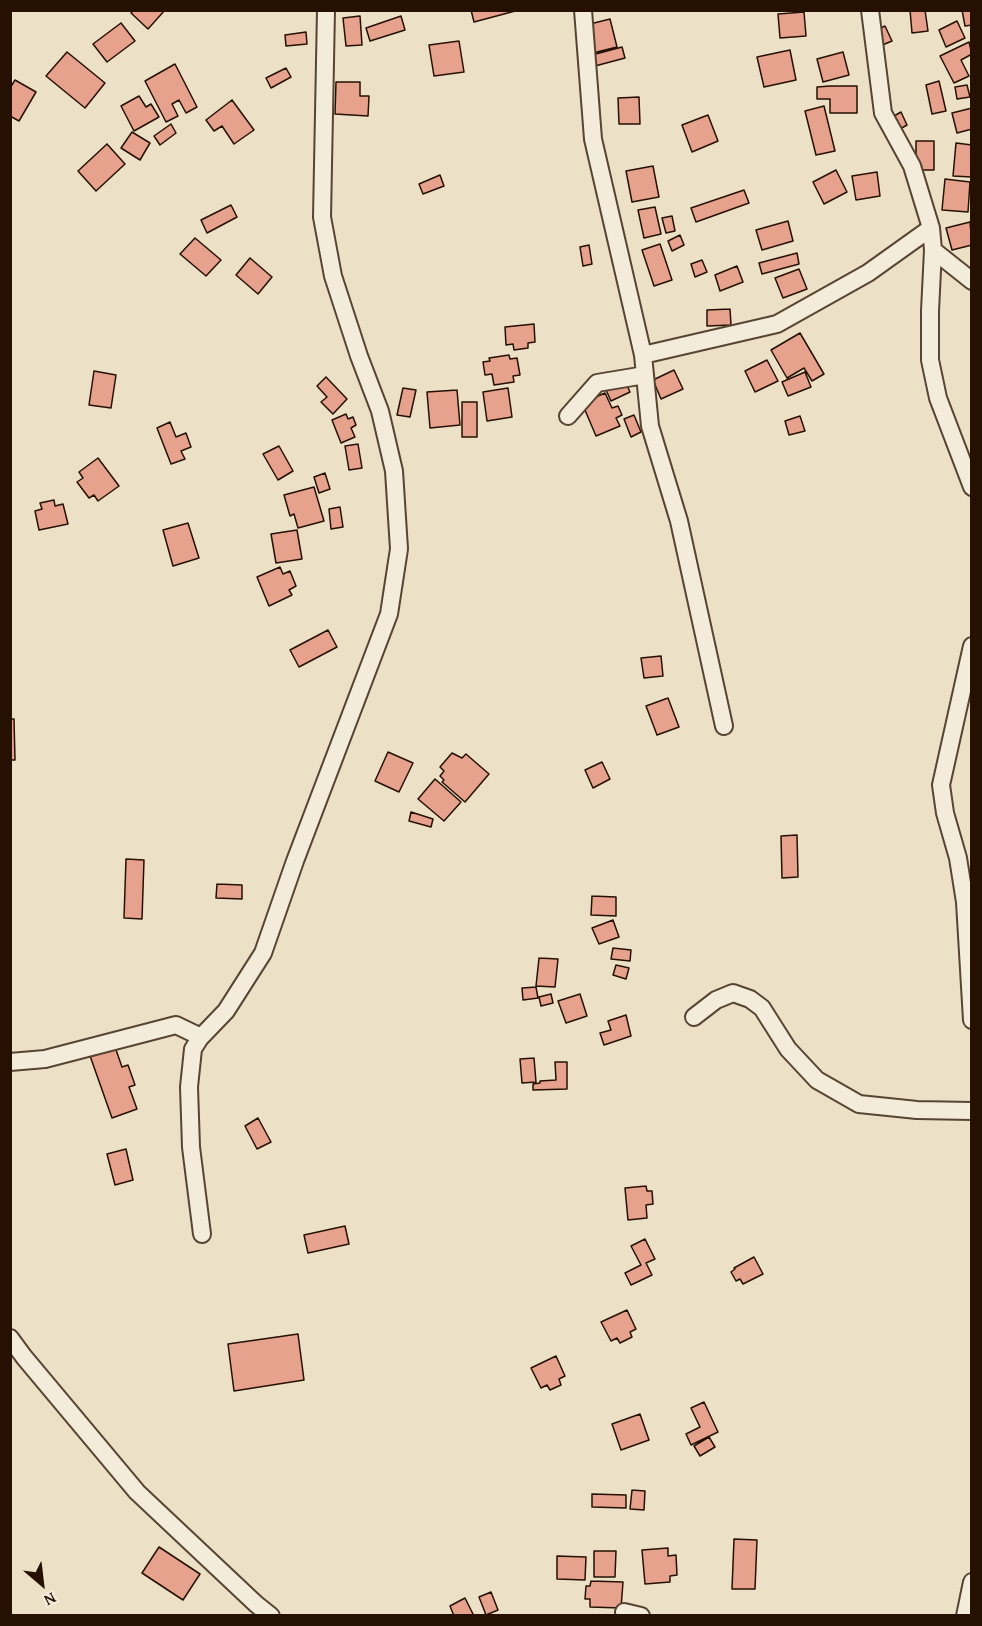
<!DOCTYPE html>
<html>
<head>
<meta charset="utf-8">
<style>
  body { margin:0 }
  #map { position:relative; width:982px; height:1626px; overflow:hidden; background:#ece1c6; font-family:"Gentium Book Plus",serif }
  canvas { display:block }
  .frame { position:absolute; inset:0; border:12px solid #251001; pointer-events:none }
  .north { position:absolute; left:12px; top:1554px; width:60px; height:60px; -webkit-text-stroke:4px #f3ecda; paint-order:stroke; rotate:152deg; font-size:16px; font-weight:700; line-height:24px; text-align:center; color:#251001 }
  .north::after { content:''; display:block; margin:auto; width:21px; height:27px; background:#251001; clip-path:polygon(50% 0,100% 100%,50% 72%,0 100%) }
</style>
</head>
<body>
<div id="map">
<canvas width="982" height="1626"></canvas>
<div class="frame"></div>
<div class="north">N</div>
</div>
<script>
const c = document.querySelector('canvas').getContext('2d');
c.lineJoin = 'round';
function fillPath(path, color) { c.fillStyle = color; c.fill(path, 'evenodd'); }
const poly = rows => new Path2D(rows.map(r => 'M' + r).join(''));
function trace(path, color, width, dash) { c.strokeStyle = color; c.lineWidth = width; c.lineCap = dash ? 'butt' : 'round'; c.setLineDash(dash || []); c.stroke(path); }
const building = poly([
  [134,10,165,10,148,29,131,13,134,10],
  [471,10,519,10,474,22,471,10],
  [910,10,925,10,928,31,912,33,910,10],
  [962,10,972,10,972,25,965,26,962,10],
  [804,12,806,36,780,38,778,14,804,12],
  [360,16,362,45,346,46,343,18,360,16],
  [401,16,405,30,370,41,366,28,401,16],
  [610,19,617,47,593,53,586,25,610,19],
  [957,21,965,38,946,47,939,30,957,21],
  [121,23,135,41,107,62,93,44,121,23],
  [885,26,892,41,880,46,874,31,885,26],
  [306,32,307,44,286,46,285,35,306,32],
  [459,41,464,72,434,76,429,45,459,41],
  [969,42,972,54,961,60,969,76,954,83,940,56,969,42],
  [622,47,625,58,595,66,592,55,622,47],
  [790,50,796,80,764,87,757,57,790,50],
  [67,52,105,83,85,108,46,76,67,52],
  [843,52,849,75,823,82,817,59,843,52],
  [175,64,197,107,186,113,179,100,172,104,178,116,166,122,145,81,175,64],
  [286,68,291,77,271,88,266,78,286,68],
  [15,80,36,92,19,121,10,116,10,88,15,80],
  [939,81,946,111,932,114,926,85,939,81],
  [336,82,360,82,360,96,369,96,368,116,335,114,336,82],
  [967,85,970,97,957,99,955,87,967,85],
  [830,86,857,86,857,113,830,113,830,99,817,99,817,87,830,86],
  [139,96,146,107,151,104,159,117,134,131,121,106,139,96],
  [639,97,640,124,619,124,618,98,639,97],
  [232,100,254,130,234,144,222,126,214,131,206,120,232,100],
  [824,106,835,151,816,155,805,111,824,106],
  [972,108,972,129,957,133,952,113,972,108],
  [901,112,907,125,900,129,894,116,901,112],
  [708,115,718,141,692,152,682,125,708,115],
  [171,124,176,133,160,145,154,136,171,124],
  [132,132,150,143,140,160,121,148,132,132],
  [916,141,934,141,934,170,916,170,916,141],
  [956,143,972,145,972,177,953,176,956,143],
  [107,144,125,164,96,191,78,171,107,144],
  [653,166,659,197,632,202,626,171,653,166],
  [836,170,847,192,824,204,813,182,836,170],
  [877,172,880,196,856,200,852,176,877,172],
  [440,175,444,186,423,194,419,184,440,175],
  [945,179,970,182,968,212,942,210,945,179],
  [744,190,749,203,696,222,691,208,744,190],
  [231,205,237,217,207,233,201,220,231,205],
  [655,207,661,234,644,238,638,210,655,207],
  [672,216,675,231,666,233,662,218,672,216],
  [788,221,793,241,762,250,756,230,788,221],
  [970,222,972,245,952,250,946,228,970,222],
  [680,235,684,245,672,251,668,241,680,235],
  [195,238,221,260,206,276,180,254,195,238],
  [660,244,672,280,654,286,642,250,660,244],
  [589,245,592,264,583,266,580,247,589,245],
  [797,253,799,264,762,274,759,263,797,253],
  [250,258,272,277,258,294,236,275,250,258],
  [702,260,707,272,695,277,691,264,702,260],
  [737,266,743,282,720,291,715,275,737,266],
  [799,269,807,289,783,298,775,278,799,269],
  [730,309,731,325,707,326,707,310,730,309],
  [534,324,535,342,528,343,528,348,514,350,513,344,506,345,505,327,534,324],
  [800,333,824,374,812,381,804,368,787,378,771,350,800,333],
  [509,355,510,359,517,358,520,375,513,376,514,382,494,385,492,374,485,375,483,362,490,361,489,358,509,355],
  [767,360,778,381,755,392,745,371,767,360],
  [674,370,683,389,661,399,653,380,674,370],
  [94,371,116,375,111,408,89,405,94,371],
  [805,372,811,387,788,396,782,382,805,372],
  [326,377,347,399,333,414,321,402,327,397,317,386,326,377],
  [625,381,630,392,611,401,606,390,625,381],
  [403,388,416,390,410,417,397,415,403,388],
  [508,388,512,417,487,421,483,392,508,388],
  [457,390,460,425,430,428,427,392,457,390],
  [605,393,612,408,618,406,622,415,616,418,620,426,596,436,582,403,605,393],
  [462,402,477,402,477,437,462,437,462,402],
  [346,414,348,419,353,417,356,425,351,428,355,437,341,443,332,420,346,414],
  [634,415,641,432,631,437,624,419,634,415],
  [800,416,805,431,789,435,785,421,800,416],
  [170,422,176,437,186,433,191,447,181,451,185,459,171,464,157,428,170,422],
  [358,444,362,468,349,470,345,446,358,444],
  [279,446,293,471,278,480,263,454,279,446],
  [98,458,119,486,98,501,94,495,89,498,77,482,83,478,79,472,98,458],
  [325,473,330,489,319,493,314,477,325,473],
  [314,487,324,521,298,528,294,514,290,516,284,495,314,487],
  [54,500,55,506,63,504,68,524,39,530,35,511,42,509,40,503,54,500],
  [340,507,343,527,331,529,329,509,340,507],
  [188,523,199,558,173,566,163,530,188,523],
  [297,530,302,559,276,563,271,534,297,530],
  [280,567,283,574,290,571,296,586,289,590,292,595,269,606,257,577,280,567],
  [328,630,337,647,299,667,290,650,328,630],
  [661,656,663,676,644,678,641,658,661,656],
  [668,698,679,727,657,735,646,706,668,698],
  [10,719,14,719,15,760,10,760,10,719],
  [388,752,413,763,399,792,375,781,388,752],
  [452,753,462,758,466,754,489,774,465,802,442,782,444,780,440,776,444,771,440,767,452,753],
  [602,762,610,779,593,788,585,770,602,762],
  [435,779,461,802,444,821,418,799,435,779],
  [411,812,433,819,431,827,409,821,411,812],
  [797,835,798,877,782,878,781,836,797,835],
  [126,859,144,860,142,919,124,918,126,859],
  [217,884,242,885,242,899,216,898,217,884],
  [592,896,616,897,616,916,591,915,592,896],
  [613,920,619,937,599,944,592,928,613,920],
  [613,948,631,950,630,961,611,959,613,948],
  [539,958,558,959,555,987,536,986,539,958],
  [616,965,629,968,626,979,613,975,616,965],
  [536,987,538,998,523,1000,522,988,536,987],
  [551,994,553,1003,541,1006,539,997,551,994],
  [580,994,587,1016,566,1023,558,1001,580,994],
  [626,1015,631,1036,604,1045,600,1033,611,1030,608,1021,626,1015],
  [114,1044,122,1067,128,1065,135,1085,129,1087,137,1109,112,1118,89,1053,114,1044],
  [534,1058,536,1082,522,1083,520,1059,534,1058],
  [555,1062,567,1062,567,1089,533,1090,533,1084,540,1083,540,1081,556,1080,555,1062],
  [258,1118,271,1142,257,1149,245,1126,258,1118],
  [126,1149,133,1180,115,1185,107,1154,126,1149],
  [646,1186,647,1191,652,1191,653,1204,646,1205,647,1218,628,1220,625,1188,646,1186],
  [345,1226,349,1244,308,1253,304,1235,345,1226],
  [645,1239,655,1259,646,1263,652,1275,631,1285,625,1273,641,1265,631,1246,645,1239],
  [754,1257,763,1274,743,1284,740,1279,736,1281,731,1272,735,1269,734,1268,754,1257],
  [627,1310,636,1329,630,1332,632,1337,620,1343,617,1338,611,1341,601,1322,627,1310],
  [298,1334,304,1380,234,1391,228,1344,298,1334],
  [556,1356,565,1376,559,1379,561,1385,550,1390,547,1385,541,1388,531,1368,556,1356],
  [704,1402,718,1432,691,1445,686,1434,700,1427,691,1408,704,1402],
  [640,1414,649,1440,621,1450,612,1424,640,1414],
  [709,1437,715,1447,700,1456,694,1446,709,1437],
  [632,1490,645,1491,644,1510,630,1509,632,1490],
  [592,1494,626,1495,626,1508,592,1507,592,1494],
  [734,1539,757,1540,755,1589,732,1589,734,1539],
  [159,1547,200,1574,183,1600,142,1573,159,1547],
  [668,1548,668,1556,676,1555,677,1575,670,1576,670,1582,645,1584,642,1550,668,1548],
  [594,1551,616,1551,615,1577,594,1577,594,1551],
  [557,1556,586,1557,585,1580,557,1579,557,1556],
  [591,1581,623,1582,621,1608,590,1607,590,1599,585,1599,586,1586,590,1586,591,1581],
  [491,1592,498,1610,486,1615,479,1597,491,1592],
  [465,1598,474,1616,454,1616,450,1606,465,1598]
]);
fillPath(building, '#e7a28e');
trace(building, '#251001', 1.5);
const minor = poly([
  [583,10,593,139,643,355,777,324,868,273,931,228],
  [870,10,883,113,912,166,931,228,933,250,930,311,930,360,938,398,972,487],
  [933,250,972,281],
  [643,355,650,426,679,521,724,726],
  [568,416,597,383,645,375],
  [972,646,941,785,945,813,958,858,965,902,972,1020],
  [694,1017,716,1000,733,993,750,999,762,1008,788,1049,817,1080,859,1104,917,1110,972,1111],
  [10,1062,45,1059,176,1025,201,1037],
  [202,1234,191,1147,189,1087,193,1049,200,1038,226,1011,263,953,295,861,389,614,399,549,394,471,380,411,359,356,333,276,322,217,326,10],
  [10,1338,24,1357,137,1492,256,1604,271,1616],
  [624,1612,641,1616],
  [965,1616,972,1582]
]);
trace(minor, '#574432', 20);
trace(minor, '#f3ecda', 16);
</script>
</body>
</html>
